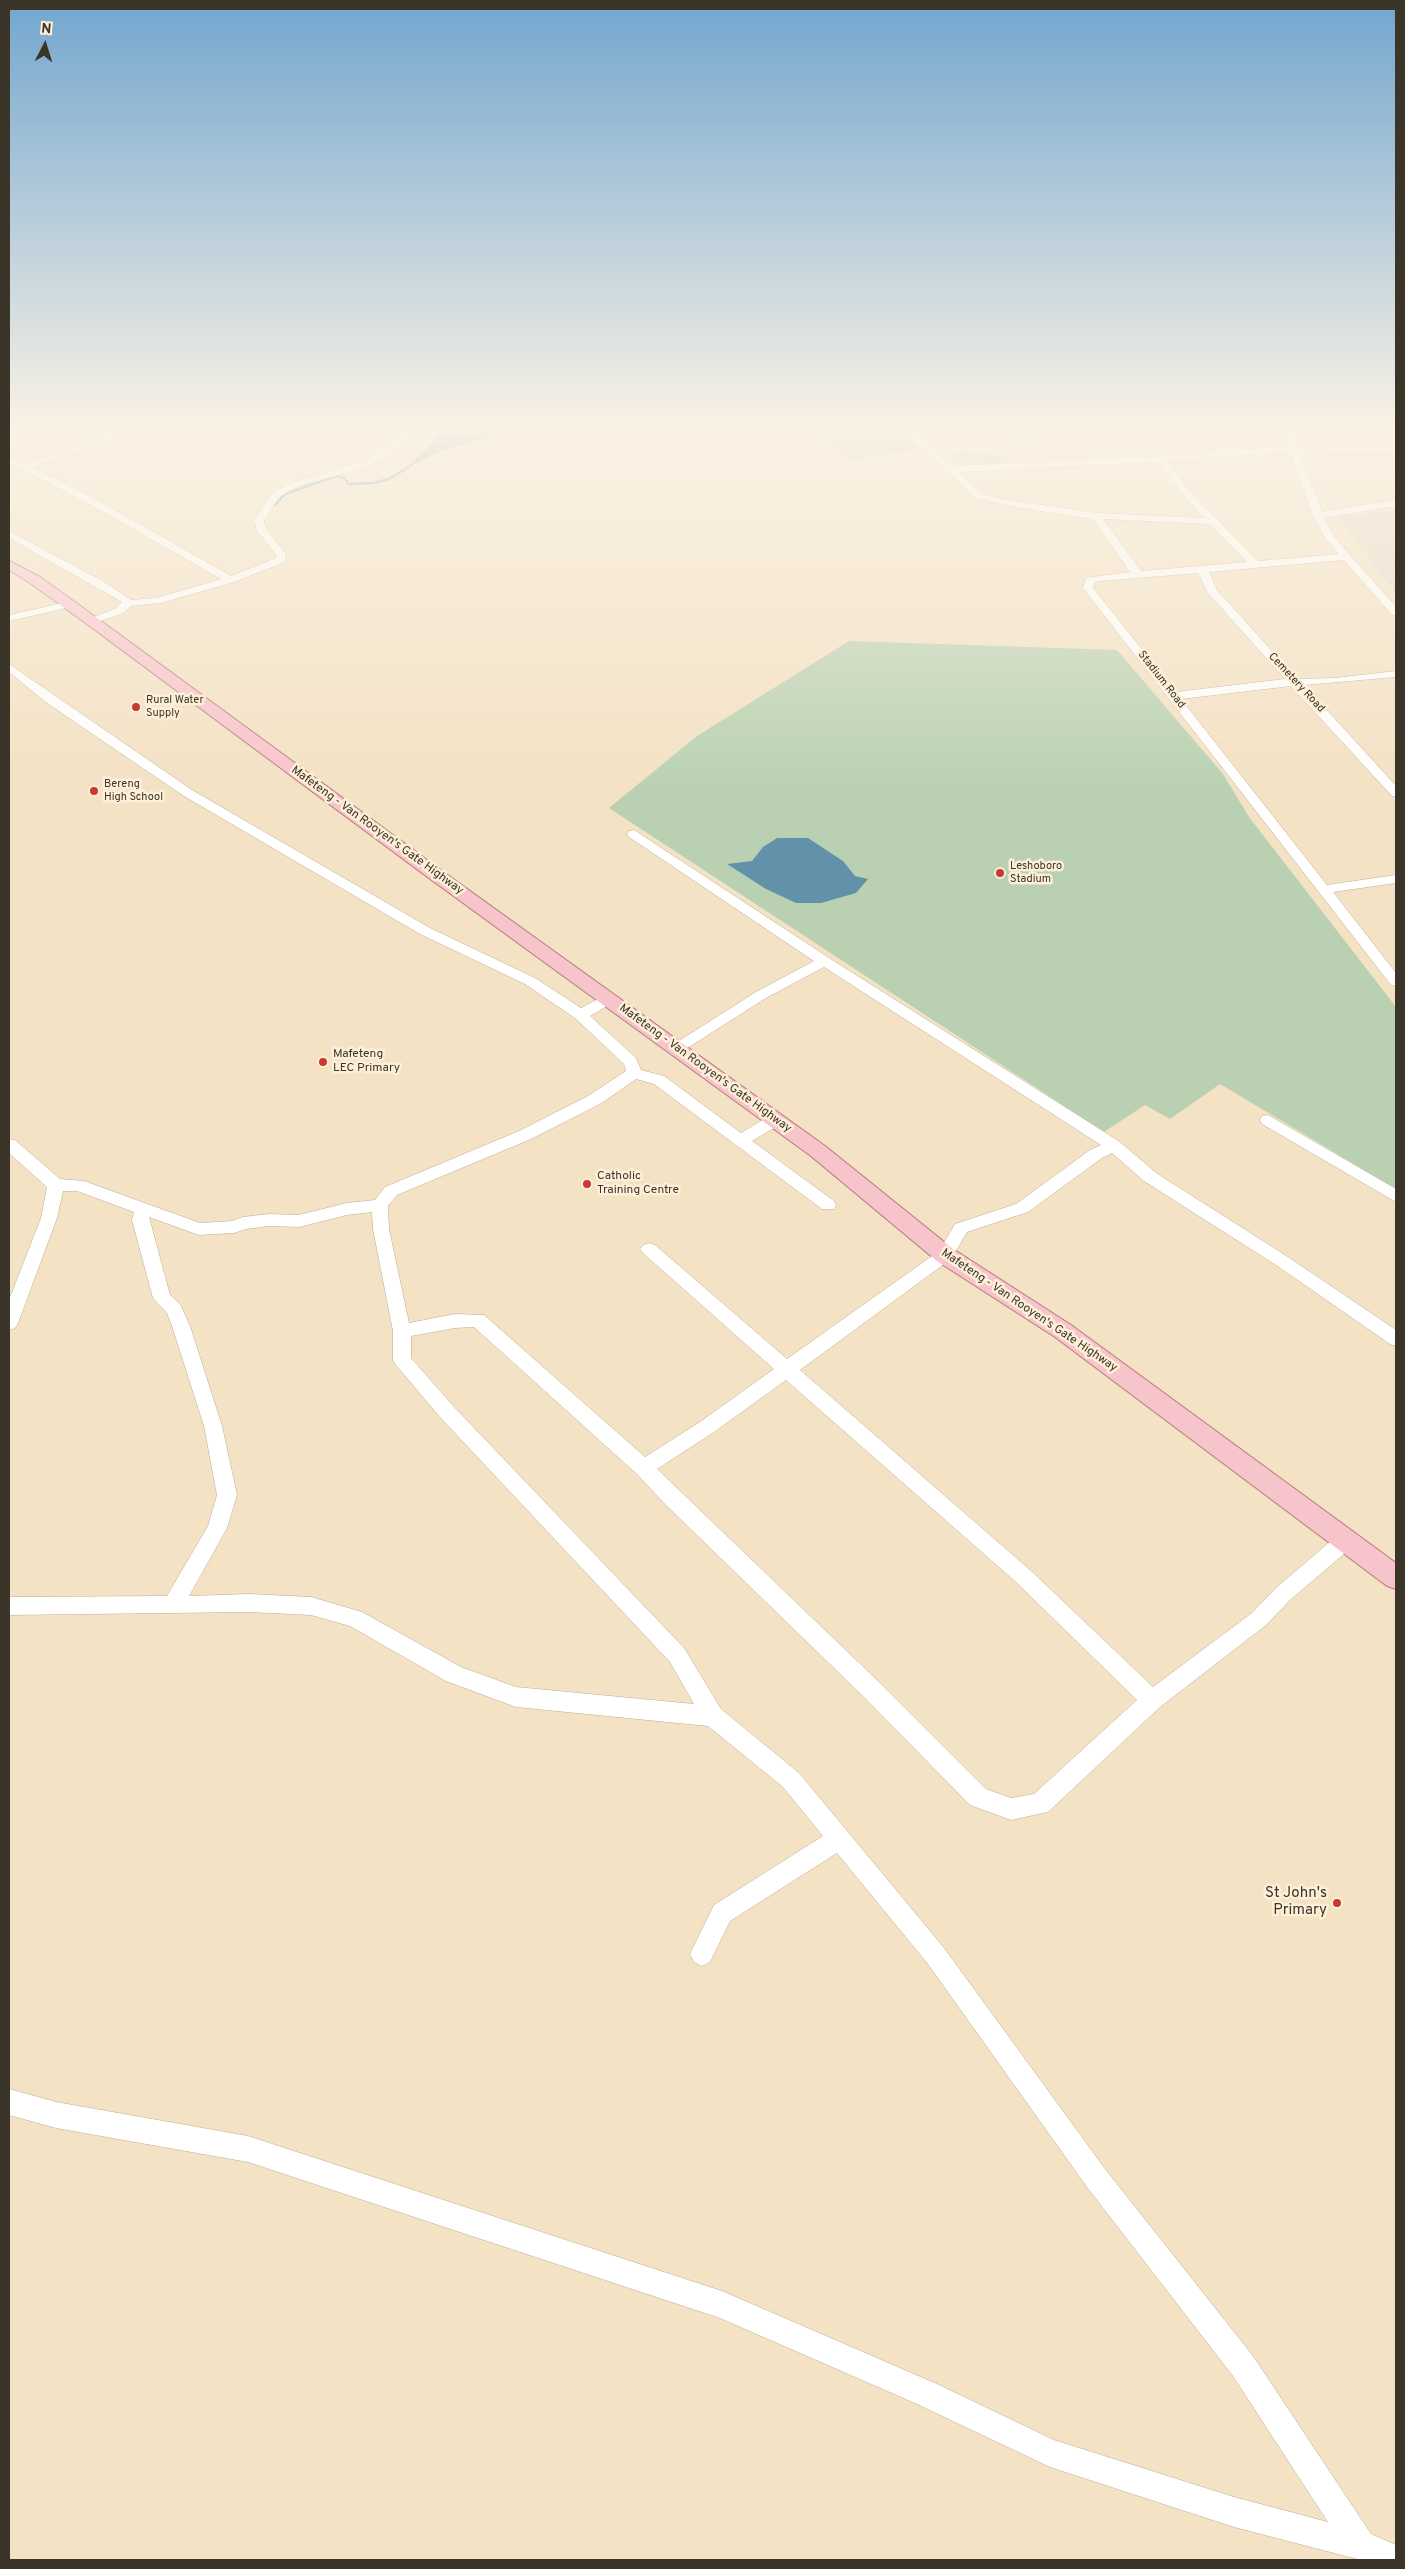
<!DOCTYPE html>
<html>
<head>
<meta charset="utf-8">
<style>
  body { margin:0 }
  #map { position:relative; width:1405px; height:2569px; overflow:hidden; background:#f4e2c5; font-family:Overpass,sans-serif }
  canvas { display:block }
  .frame { position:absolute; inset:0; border:10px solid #3b3428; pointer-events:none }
  .north { position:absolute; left:20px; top:20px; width:50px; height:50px; -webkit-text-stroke:4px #feefd8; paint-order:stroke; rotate:5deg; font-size:14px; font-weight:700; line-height:20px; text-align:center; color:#3b3428 }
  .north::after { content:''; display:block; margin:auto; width:18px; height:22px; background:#3b3428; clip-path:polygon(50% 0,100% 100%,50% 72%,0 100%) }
</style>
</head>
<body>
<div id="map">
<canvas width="1405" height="2569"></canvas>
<div class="frame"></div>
<div class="north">N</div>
</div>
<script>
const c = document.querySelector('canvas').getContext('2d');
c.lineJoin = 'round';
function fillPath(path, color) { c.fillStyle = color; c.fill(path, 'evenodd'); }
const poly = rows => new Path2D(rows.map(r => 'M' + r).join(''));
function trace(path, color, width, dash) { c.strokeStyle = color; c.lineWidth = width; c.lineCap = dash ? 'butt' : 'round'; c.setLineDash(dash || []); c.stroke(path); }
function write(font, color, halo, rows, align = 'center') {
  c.font = font + ' Overpass,sans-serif'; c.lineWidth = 5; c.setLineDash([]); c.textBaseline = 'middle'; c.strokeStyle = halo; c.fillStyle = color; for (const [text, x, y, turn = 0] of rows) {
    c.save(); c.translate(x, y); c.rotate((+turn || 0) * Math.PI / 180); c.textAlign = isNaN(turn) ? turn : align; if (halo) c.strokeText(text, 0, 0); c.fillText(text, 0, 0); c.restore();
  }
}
fillPath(poly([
  [1396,510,1396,593,1337,517]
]), '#e8d7c6');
fillPath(poly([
  [815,429,897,429,922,449,851,460],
  [1023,429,1037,429,1047,435,1013,443,999,434],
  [956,452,993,454,1010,459,1011,464,959,463,952,458],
  [849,641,1117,650,1223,774,1249,817,1396,1007,1396,1189,1220,1084,1170,1119,1145,1105,1104,1132,609,808,697,736]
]), '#b9d1b2');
fillPath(poly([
  [445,429,516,429,438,452,408,467],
  [777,838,808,838,843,861,855,876,868,879,856,893,821,903,796,903,766,889,727,864,752,861,763,847]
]), '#6292aa');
trace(poly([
  [275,505,285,494,336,476,345,478,348,484,373,483,389,479,412,465]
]), '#6292aa', 2.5);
const minor = poly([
  [22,429,36,429,9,439,9,433,22,429],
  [130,429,144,429,32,467,108,506,231,576,276,558,276,554,257,531,254,521,272,493,290,483,363,462,399,439,404,429,414,429,406,443,369,466,296,487,279,497,264,521,267,530,286,554,285,562,234,582,161,603,131,606,123,613,92,624,88,623,88,619,115,609,122,602,9,538,9,531,106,583,131,600,156,598,221,579,100,510,9,463,9,456,25,464,130,429],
  [898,429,909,429,953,466,1160,456,1288,446,1281,429,1291,429,1297,446,1396,447,1396,453,1299,451,1322,512,1396,500,1396,506,1324,518,1335,538,1396,607,1396,616,1392,615,1344,560,1209,572,1217,590,1297,679,1335,678,1396,671,1396,677,1304,685,1396,786,1396,797,1392,796,1291,686,1181,699,1327,885,1396,875,1396,883,1333,892,1396,973,1396,986,1391,985,1083,588,1086,578,1130,572,1093,519,1008,506,975,498,936,459,898,429],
  [1290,452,1313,516,1326,539,1339,554,1258,561,1192,494,1167,461,1290,452],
  [1157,462,1186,498,1204,518,1096,513,1008,500,981,494,959,472,1157,462],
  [1103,519,1210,524,1247,562,1141,571,1103,519],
  [1198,573,1208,593,1285,679,1176,692,1093,588,1095,582,1101,581,1198,573],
  [67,602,71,603,71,607,9,621,9,615,67,602],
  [9,664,192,790,430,928,535,978,581,1008,604,996,614,996,616,999,614,1002,590,1016,636,1058,641,1070,664,1076,741,1133,769,1116,781,1116,783,1120,781,1124,752,1141,834,1201,836,1205,834,1209,822,1209,654,1084,636,1079,600,1104,531,1139,397,1195,388,1206,389,1229,409,1323,455,1314,484,1315,645,1457,700,1422,774,1369,643,1253,640,1249,643,1245,649,1243,655,1245,787,1359,939,1251,955,1224,1016,1204,1090,1150,1101,1145,824,967,766,998,681,1052,671,1052,668,1049,671,1046,756,992,814,961,629,837,627,834,629,831,634,830,829,958,1120,1142,1156,1173,1288,1257,1396,1330,1396,1346,1390,1344,1276,1265,1144,1181,1112,1153,1102,1158,1028,1212,967,1232,951,1259,800,1370,1030,1570,1153,1687,1252,1613,1276,1588,1338,1535,1345,1533,1352,1535,1355,1541,1352,1547,1290,1600,1266,1625,1160,1707,1048,1812,1011,1820,970,1805,866,1699,665,1504,637,1474,474,1327,455,1328,411,1336,411,1358,454,1407,684,1648,721,1709,799,1773,944,1948,1105,2169,1253,2356,1371,2534,1396,2545,1396,2560,1361,2560,1234,2527,1050,2467,917,2404,720,2318,248,2162,56,2128,9,2115,9,2089,56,2102,248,2136,722,2291,937,2384,1054,2440,1234,2497,1328,2522,1233,2376,1087,2187,928,1964,837,1853,730,1921,710,1962,702,1966,694,1962,690,1954,714,1905,823,1836,783,1787,708,1726,516,1707,446,1681,350,1626,311,1615,249,1612,9,1615,9,1597,167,1596,208,1526,217,1495,204,1426,172,1326,167,1313,153,1298,132,1220,134,1212,77,1191,63,1191,57,1218,18,1323,15,1328,9,1330,9,1300,41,1218,47,1187,9,1153,9,1139,15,1140,60,1179,84,1181,200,1223,232,1221,243,1217,269,1214,299,1215,347,1203,375,1200,385,1187,519,1131,588,1096,626,1071,624,1064,575,1018,525,984,420,934,184,796,47,703,9,672,9,664],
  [372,1212,373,1229,393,1331,393,1360,396,1365,440,1417,670,1662,694,1704,516,1687,461,1667,362,1612,311,1597,249,1594,189,1596,227,1528,237,1495,222,1426,190,1326,180,1304,170,1295,149,1217,199,1235,234,1233,246,1229,269,1226,299,1227,347,1215,372,1212],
  [786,1380,1016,1582,1137,1700,1034,1794,1011,1798,986,1789,882,1685,657,1469,714,1432,786,1380],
  [1268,1115,1396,1189,1396,1202,1262,1124,1260,1120,1262,1116,1268,1115]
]);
const major = poly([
  [9,561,40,577,97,618,438,868,825,1146,953,1249,1071,1325,1396,1563,1396,1589,1387,1586,1055,1337,937,1261,811,1156,426,876,87,624,30,583,9,570,9,561]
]);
trace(minor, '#bead91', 1);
trace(major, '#b3787c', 2);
fillPath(minor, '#fff');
fillPath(major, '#f8c4cc');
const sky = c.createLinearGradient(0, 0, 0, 789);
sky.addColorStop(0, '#72a6cf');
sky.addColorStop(0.54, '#faf2e5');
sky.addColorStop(1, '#faf2e500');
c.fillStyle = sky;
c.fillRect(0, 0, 1405, 789);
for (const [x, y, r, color] of [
  [136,707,5,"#c83a2f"],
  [94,791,5,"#c83a2f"],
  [1000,873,5,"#c83a2f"],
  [323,1062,5,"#c83a2f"],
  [587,1184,5,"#c83a2f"],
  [1337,1903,5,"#c83a2f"]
]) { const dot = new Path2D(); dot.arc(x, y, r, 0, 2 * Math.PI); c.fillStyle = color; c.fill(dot); trace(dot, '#feefd8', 2); }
write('11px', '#3b3428', '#feefd8', [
  ["Stadium Road",1161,680,52],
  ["Cemetery Road",1296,683,47]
]);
write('11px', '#3b3428', '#feefd8', [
  ["Rural Water",146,701],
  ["Supply",146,714],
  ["Bereng",104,785],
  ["High School",104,798],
  ["Leshoboro",1010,867],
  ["Stadium",1010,880]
], 'left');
write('12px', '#3b3428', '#feefd8', [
  ["Mafeteng - Van Rooyen's Gate Highway",377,831,36],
  ["Mafeteng - Van Rooyen's Gate Highway",705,1069,36],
  ["Mafeteng - Van Rooyen's Gate Highway",1029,1311,34]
]);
write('12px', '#3b3428', '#feefd8', [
  ["Mafeteng",333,1055],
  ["LEC Primary",333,1069],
  ["Catholic",597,1177],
  ["Training Centre",597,1191]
], 'left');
write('15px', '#3b3428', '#feefd8', [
  ["St John's",1327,1894],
  ["Primary",1327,1911]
], 'right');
</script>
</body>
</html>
